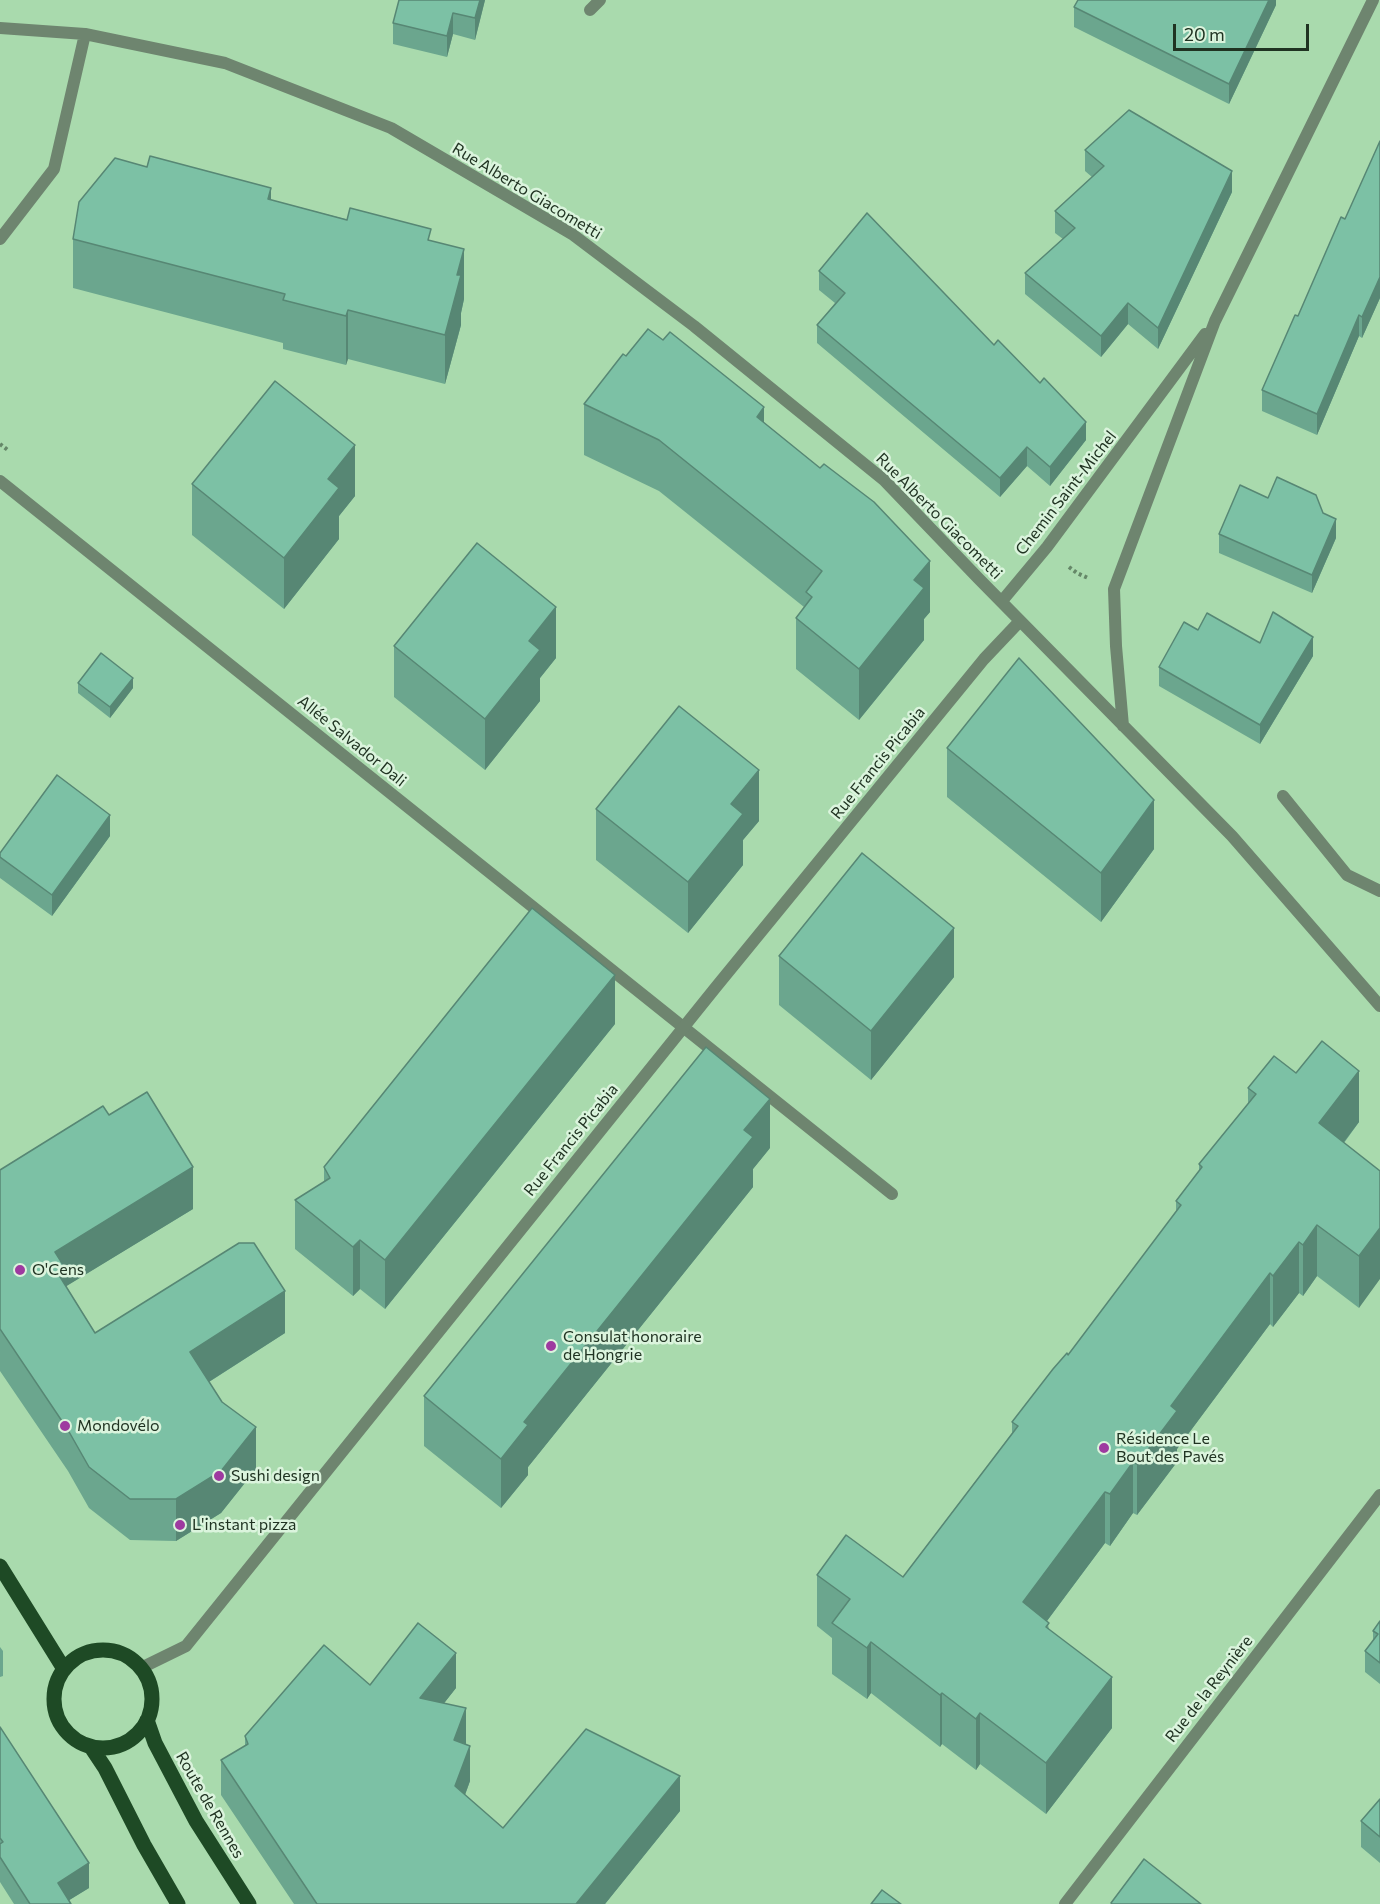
<!DOCTYPE html>
<html>
<head>
<meta charset="utf-8">
<style>
  body { margin:0 }
  #map { position:relative; width:1380px; height:1904px; overflow:hidden; background:#a9daad; font-family:Commissioner,sans-serif }
  canvas { display:block }
  .scale { position:absolute; left:1173px; top:24px; width:136px; height:27px; box-sizing:border-box; border:3px solid #203322; border-top:0; padding-left:8px; font-size:18px; line-height:21px; white-space:nowrap; color:#203322; -webkit-text-stroke:4px #dbf4dd; paint-order:stroke }
</style>
</head>
<body>
<div id="map">
<canvas width="1380" height="1904"></canvas>
<div class="scale">20 m</div>
</div>
<script>
const c = document.querySelector('canvas').getContext('2d');
c.lineJoin = 'round';
const poly = rows => new Path2D(rows.map(r => 'M' + r).join(''));
function trace(path, color, width, dash) { c.strokeStyle = color; c.lineWidth = width; c.lineCap = dash ? 'butt' : 'round'; c.setLineDash(dash || []); c.stroke(path); }
function fillPath(path, color) { c.fillStyle = color; c.fill(path, 'evenodd'); }
function write(font, color, halo, rows, align = 'center') {
  c.font = font + ' Commissioner,sans-serif'; c.lineWidth = 5; c.setLineDash([]); c.textBaseline = 'middle'; c.strokeStyle = halo; c.fillStyle = color; for (const [text, x, y, turn = 0] of rows) {
    c.save(); c.translate(x, y); c.rotate((+turn || 0) * Math.PI / 180); c.textAlign = isNaN(turn) ? turn : align; if (halo) c.strokeText(text, 0, 0); c.fillText(text, 0, 0); c.restore();
  }
}
trace(poly([
  [0,444,9,451],
  [1069,567,1077,573,1088,578]
]), '#658768', 4, [3, 3]);
trace(poly([
  [0,481,892,1194],
  [1283,796,1347,875,1380,891]
]), '#6e856f', 12);
trace(poly([
  [590,10,600,0],
  [0,28,85,34,225,63,391,128,572,234,694,326,884,480,978,578,1232,836,1380,1006],
  [0,239,54,169,85,34],
  [1002,601,1047,547,1205,334],
  [1123,726,1116,646,1114,589,1215,321,1373,0],
  [141,1668,186,1646,716,987,984,659,1020,621],
  [1065,1904,1380,1495]
]), '#6e856f', 12);
trace(poly([
  [0,1566,64,1669],
  '54 1699a49 49 0 1 1 98 0a49 49 0 1 1-98 0Z',
  [147,1720,155,1743,196,1821,249,1904],
  [91,1747,105,1768,144,1845,178,1904]
]), '#1e4a25', 15);
fillPath(poly([
  [485,0,475,40,453,34,447,57,393,44,393,23],
  [1276,0,1276,5,1229,104,1074,27,1074,7],
  [1380,141,1380,298,1362,338,1359,336,1317,435,1262,411,1262,390,1345,219],
  [1085,150,1232,192,1158,349,1128,324,1101,357,1025,294,1025,273,1063,239,1055,233,1055,211,1092,177,1085,171],
  [271,200,431,241,464,299,461,313,461,325,445,384,348,359,346,365,283,349,283,343,73,288,73,239],
  [819,271,1086,440,1050,486,1027,466,1000,497,817,343,817,325,835,303,819,290],
  [626,356,764,423,820,468,930,612,924,619,924,640,859,720,796,669,796,618,804,607,659,491,584,455,584,404],
  [192,484,355,496,339,516,339,539,284,609,192,535],
  [1268,498,1323,513,1336,538,1312,593,1219,553,1219,534],
  [1198,630,1260,643,1313,656,1260,744,1159,686,1159,667],
  [394,646,556,658,540,678,540,701,485,770,394,697],
  [78,683,133,688,110,718,78,693],
  [947,748,1154,849,1101,922,947,797],
  [596,809,759,821,743,840,743,865,688,933,596,860],
  [110,836,52,916,0,878,0,853],
  [779,956,954,977,871,1080,779,1005],
  [615,1024,385,1309,360,1289,353,1296,295,1249,295,1200,324,1182,324,1167],
  [1248,1088,1359,1122,1344,1143,1380,1171,1359,1308,1317,1276,1303,1296,1299,1293,1273,1327,1270,1324,1177,1449,1177,1462,1137,1515,1133,1513,1110,1546,1105,1543,1047,1621,1049,1629,1112,1728,1046,1814,980,1764,976,1770,942,1744,940,1747,871,1693,867,1699,832,1674,832,1638,817,1626,817,1575,903,1577,1012,1433,1012,1422,1068,1355,1176,1212,1176,1201,1199,1171,1199,1164,1248,1104],
  [109,1115,193,1209,66,1286,95,1333,285,1333,209,1382,256,1469,221,1513,176,1541,130,1540,89,1508,68,1471,0,1371,0,1170],
  [770,1148,753,1169,753,1187,528,1467,528,1475,501,1508,424,1446,424,1396],
  [1380,1621,1380,1684,1365,1672,1365,1651,1373,1641,1373,1631],
  [0,1647,3,1651,3,1676,0,1677],
  [370,1685,456,1688,444,1703,466,1743,470,1781,465,1795,503,1828,680,1811,605,1904,294,1904,221,1795,221,1760,245,1746,245,1736],
  [0,1727,89,1888,69,1900,71,1904,14,1904,0,1882],
  [1380,1799,1380,1863,1361,1847,1361,1821]
]), '#6ba68e');
fillPath(poly([
  [480,0,485,0,475,40,475,18],
  [1269,0,1276,0,1276,5,1229,104,1229,84],
  [453,13,453,34,447,57,447,36],
  [1232,171,1232,192,1158,349,1158,328],
  [271,188,271,237,268,199],
  [464,249,464,299,461,313,461,325,445,384,445,335,457,275],
  [1380,277,1380,298,1362,338,1362,317],
  [1128,303,1128,324,1101,357,1101,336],
  [348,310,348,359,346,365,346,316],
  [1359,315,1359,336,1317,435,1317,414],
  [764,407,764,458,757,417],
  [1086,422,1086,440,1050,486,1050,467],
  [355,445,355,496,339,516,339,539,284,609,284,558,328,479],
  [1027,447,1027,466,1000,497,1000,478],
  [1336,519,1336,538,1312,593,1312,575],
  [930,561,930,612,924,619,924,640,859,720,859,669,914,580],
  [556,607,556,658,540,678,540,701,485,770,485,719,529,641],
  [1313,637,1313,656,1260,744,1260,725],
  [133,678,133,688,110,718,110,707],
  [759,770,759,821,743,840,743,865,688,933,688,882,731,804],
  [1154,800,1154,849,1101,922,1101,873],
  [110,815,110,836,52,916,52,895],
  [954,928,954,977,871,1080,871,1031],
  [615,975,615,1024,385,1309,385,1260],
  [1359,1071,1359,1122,1319,1175,1319,1123],
  [770,1099,770,1148,753,1169,753,1187,528,1467,528,1475,501,1508,501,1459,524,1422,744,1130],
  [193,1167,193,1209,65,1287,57,1314,55,1252],
  [1317,1225,1317,1276,1303,1296,1303,1245],
  [1380,1228,1380,1279,1359,1308,1359,1256],
  [360,1240,360,1289,353,1296,353,1247],
  [1299,1242,1299,1293,1273,1327,1273,1276],
  [1270,1273,1270,1324,1177,1449,1177,1462,1137,1515,1137,1464,1171,1406],
  [285,1291,285,1333,190,1394,190,1352],
  [256,1427,256,1469,221,1513,176,1541,176,1499],
  [1133,1462,1133,1513,1110,1546,1110,1494],
  [1105,1492,1105,1543,1023,1653,1023,1602],
  [871,1642,871,1693,867,1699,867,1648],
  [456,1653,456,1688,420,1734,420,1698],
  [1112,1677,1112,1728,1046,1814,1046,1763],
  [942,1693,942,1744,940,1747,940,1695],
  [466,1708,466,1743,454,1776,454,1740],
  [980,1713,980,1764,976,1770,976,1719],
  [470,1746,470,1781,455,1822,455,1786],
  [680,1776,680,1811,605,1904,576,1904],
  [89,1863,89,1888,63,1904,58,1883]
]), '#578774');
const building = poly([
  [399,0,480,0,475,18,453,13,447,36,393,23,399,0],
  [1078,0,1269,0,1229,84,1074,7,1078,0],
  [1129,110,1232,171,1158,328,1128,303,1101,336,1025,273,1075,228,1055,211,1104,166,1085,150,1129,110],
  [1380,141,1380,277,1362,317,1359,315,1317,414,1262,390,1295,315,1298,316,1341,217,1345,219,1380,141],
  [150,156,271,188,268,199,347,220,350,208,431,229,428,240,464,249,457,275,461,275,445,335,348,310,346,316,283,300,285,294,73,239,79,202,115,158,147,167,150,156],
  [867,213,994,345,998,340,1040,383,1044,378,1086,422,1050,467,1027,447,1000,478,817,325,845,293,819,271,867,213],
  [648,329,663,340,670,332,764,407,757,417,820,468,824,464,874,502,930,561,914,580,924,588,859,669,796,618,812,597,806,592,822,571,659,440,584,404,623,354,626,356,648,329],
  [275,381,355,445,328,479,339,488,284,558,192,484,275,381],
  [1277,477,1316,495,1323,513,1336,519,1312,575,1219,534,1240,485,1268,498,1277,477],
  [477,543,556,607,529,641,540,650,485,719,394,646,477,543],
  [1273,612,1313,637,1260,725,1159,667,1184,622,1198,630,1207,613,1260,643,1273,612],
  [101,653,133,678,110,707,78,683,101,653],
  [1019,658,1154,800,1101,873,947,748,1019,658],
  [679,706,759,770,731,804,743,814,688,882,596,809,679,706],
  [57,775,110,815,52,895,0,857,0,853,57,775],
  [862,853,954,928,871,1031,779,956,862,853],
  [532,908,615,975,385,1260,360,1240,353,1247,295,1200,330,1178,324,1167,532,908],
  [1322,1041,1359,1071,1319,1123,1380,1171,1380,1228,1359,1256,1317,1225,1303,1245,1299,1242,1273,1276,1270,1273,1171,1406,1177,1411,1137,1464,1133,1462,1110,1494,1105,1492,1023,1602,1049,1623,1046,1627,1112,1677,1046,1763,980,1713,976,1719,942,1693,940,1695,871,1642,867,1648,832,1623,850,1599,817,1575,846,1535,903,1577,1018,1426,1012,1422,1053,1369,1067,1353,1068,1355,1181,1205,1176,1201,1202,1167,1199,1164,1256,1094,1248,1088,1274,1056,1296,1073,1322,1041],
  [706,1047,770,1099,744,1130,753,1137,524,1422,528,1425,501,1459,424,1396,706,1047],
  [147,1092,193,1167,55,1252,65,1268,57,1272,95,1333,239,1243,254,1243,285,1291,190,1352,222,1402,256,1427,221,1471,176,1499,130,1499,89,1467,68,1430,0,1329,0,1170,103,1106,109,1115,147,1092],
  [1380,1621,1380,1663,1365,1651,1378,1634,1373,1631,1380,1621],
  [418,1623,456,1653,420,1698,466,1708,454,1740,470,1746,455,1786,503,1828,586,1729,680,1776,576,1904,317,1904,221,1760,248,1744,245,1736,324,1645,370,1685,418,1623],
  [0,1727,89,1863,58,1883,71,1904,30,1904,0,1857,0,1844,3,1842,0,1838,0,1727],
  [1380,1799,1380,1837,1361,1821,1380,1799],
  [1144,1859,1201,1904,1112,1904,1111,1903,1144,1859],
  [882,1890,901,1904,871,1904,882,1890]
]);
fillPath(building, '#7cc1a5');
trace(building, '#578774', 1.5);
for (const [x, y, r, color] of [
  [20,1270,6,"#9e3aa0"],
  [551,1346,6,"#9e3aa0"],
  [65,1426,6,"#9e3aa0"],
  [1104,1448,6,"#9e3aa0"],
  [219,1476,6,"#9e3aa0"],
  [180,1525,6,"#9e3aa0"]
]) { const dot = new Path2D(); dot.arc(x, y, r, 0, 2 * Math.PI); c.fillStyle = color; c.fill(dot); trace(dot, '#dbf4dd', 2); }
write('16px', '#203322', '#dbf4dd', [
  ["Rue Alberto Giacometti",527,191,31],
  ["Chemin Saint-Michel",1066,493,-52],
  ["Rue Alberto Giacometti",939,516,45],
  ["Allée Salvador Dali",352,741,39],
  ["Rue Francis Picabia",878,763,-51],
  ["Rue Francis Picabia",571,1140,-51],
  ["Rue de la Reynière",1209,1689,-52],
  ["Route de Rennes",210,1805,60]
]);
write('16px', '#203322', '#dbf4dd', [
  ["O'Cens",32,1270],
  ["Consulat honoraire",563,1337],
  ["de Hongrie",563,1355],
  ["Mondovélo",77,1426],
  ["Résidence Le",1116,1439],
  ["Bout des Pavés",1116,1457],
  ["Sushi design",231,1476],
  ["L'instant pizza",192,1525]
], 'left');
</script>
</body>
</html>
